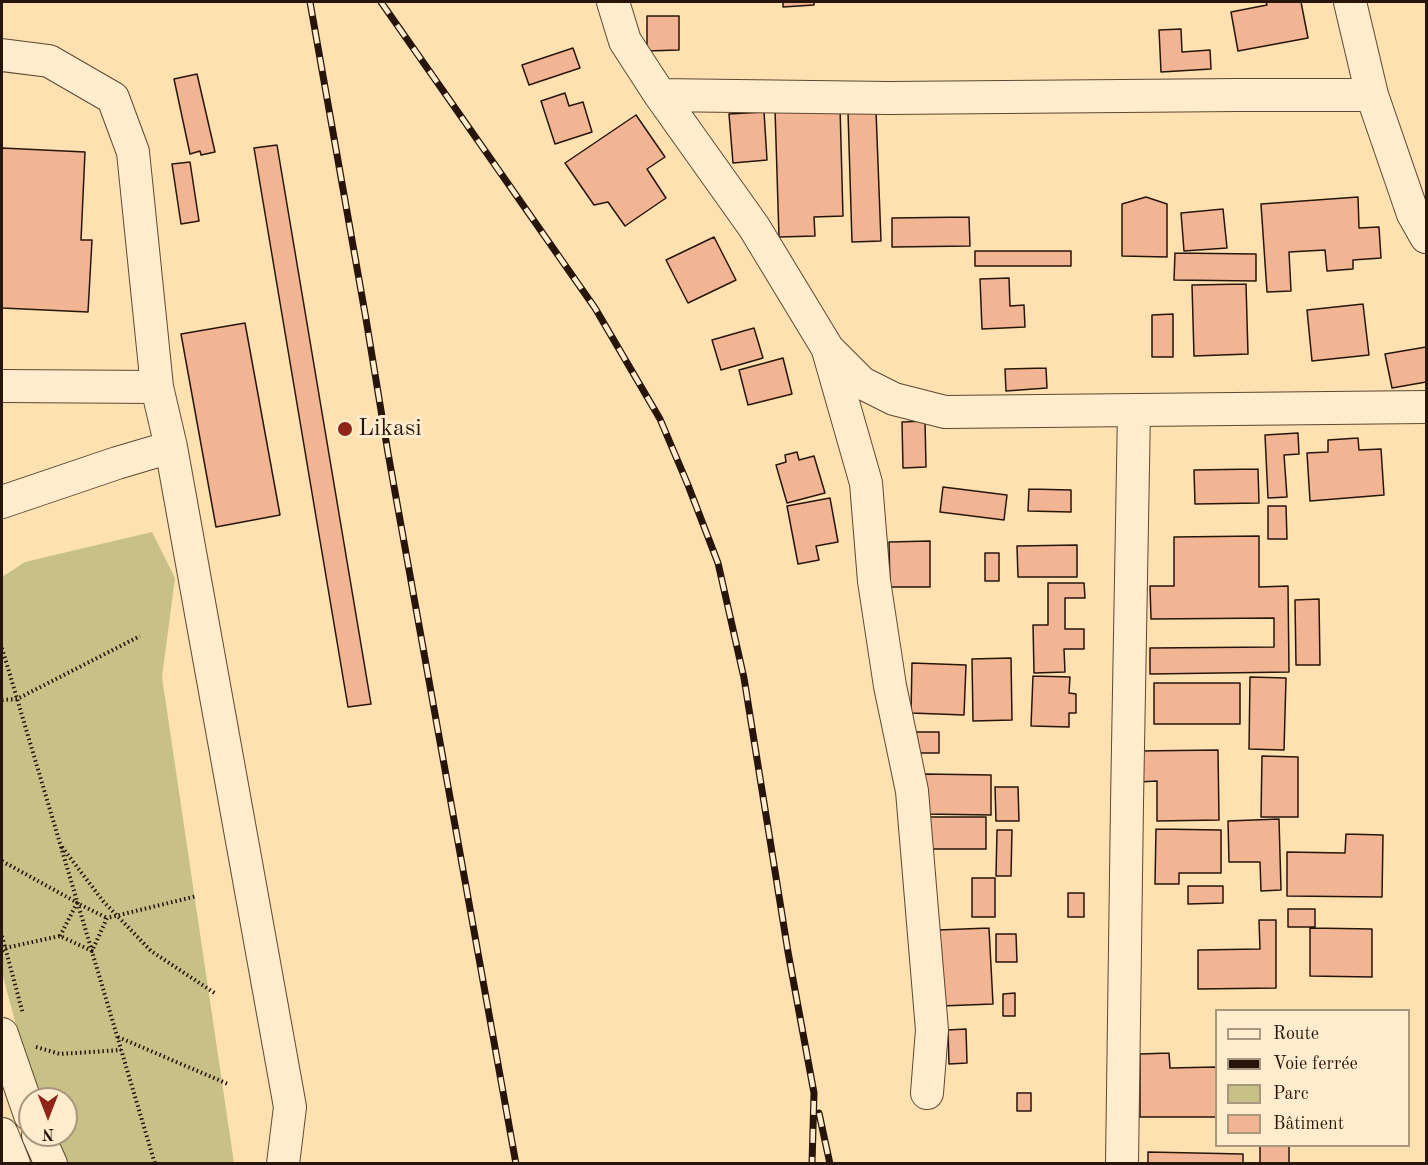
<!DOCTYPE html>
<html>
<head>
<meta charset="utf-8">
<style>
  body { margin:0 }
  #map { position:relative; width:1428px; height:1165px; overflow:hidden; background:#fde1b1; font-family:"Old Standard TT",serif }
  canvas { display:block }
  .frame { position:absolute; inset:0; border:3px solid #27150b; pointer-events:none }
  .legend { position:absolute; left:1215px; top:1009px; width:195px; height:138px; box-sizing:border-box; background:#feeccc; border:2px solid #a8967f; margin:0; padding:8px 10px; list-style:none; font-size:18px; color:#27150b }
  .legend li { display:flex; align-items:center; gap:12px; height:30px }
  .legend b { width:30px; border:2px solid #a8967f }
  .north { position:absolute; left:18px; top:1087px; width:60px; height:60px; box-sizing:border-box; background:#feeccc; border:2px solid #a8967f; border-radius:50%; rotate:180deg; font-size:16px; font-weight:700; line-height:24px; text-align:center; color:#27150b }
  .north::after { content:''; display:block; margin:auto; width:21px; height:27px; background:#8f2418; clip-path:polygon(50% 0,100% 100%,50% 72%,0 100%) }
</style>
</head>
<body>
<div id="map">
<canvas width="1428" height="1165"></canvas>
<div class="frame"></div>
<ul class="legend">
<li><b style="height:8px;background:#feeccc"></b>Route</li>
<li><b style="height:8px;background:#27150b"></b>Voie ferrée</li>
<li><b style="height:16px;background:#c7c187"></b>Parc</li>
<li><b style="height:16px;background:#f1b594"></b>Bâtiment</li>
</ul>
<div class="north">N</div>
</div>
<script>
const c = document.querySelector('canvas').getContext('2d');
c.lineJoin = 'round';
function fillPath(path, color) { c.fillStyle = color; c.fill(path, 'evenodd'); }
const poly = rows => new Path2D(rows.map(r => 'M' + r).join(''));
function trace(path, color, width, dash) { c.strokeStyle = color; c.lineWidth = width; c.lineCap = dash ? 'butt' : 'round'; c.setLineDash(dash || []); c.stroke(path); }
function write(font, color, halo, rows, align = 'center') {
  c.font = font + ' "Old Standard TT",serif'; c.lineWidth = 6; c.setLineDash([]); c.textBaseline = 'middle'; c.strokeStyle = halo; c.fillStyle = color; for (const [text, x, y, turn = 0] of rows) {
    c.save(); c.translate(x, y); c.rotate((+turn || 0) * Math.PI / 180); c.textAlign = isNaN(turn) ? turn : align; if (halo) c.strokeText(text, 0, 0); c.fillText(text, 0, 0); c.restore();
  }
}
fillPath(poly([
  [152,532,175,578,162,677,234,1163,62,1163,48,1135,66,1135,66,1099,36,1099,2,973,2,577,25,562]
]), '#c7c187');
const building = poly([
  [783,2,814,2,814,5,783,7,783,2],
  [1266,2,1301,2,1308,38,1238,51,1231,12,1267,5,1266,2],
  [647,16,679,16,679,50,647,51,647,16],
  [1181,29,1182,52,1210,50,1211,69,1161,72,1159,30,1181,29],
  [573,48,580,68,529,85,522,65,573,48],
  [197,74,215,152,201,155,200,151,190,154,174,79,197,74],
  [565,93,569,106,583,102,592,132,555,144,541,101,565,93],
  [840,107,843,216,814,217,815,236,779,237,775,109,840,107],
  [876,111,881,241,852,242,848,112,876,111],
  [764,112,767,160,733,163,729,114,764,112],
  [636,115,665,157,647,169,666,198,625,226,608,202,594,205,565,163,636,115],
  [277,145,371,704,348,707,254,148,277,145],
  [2,148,85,152,81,240,92,240,88,312,2,308,2,148],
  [190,162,199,221,181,224,172,164,190,162],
  [1146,197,1167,204,1167,257,1122,256,1122,204,1146,197],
  [1358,197,1359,228,1379,227,1381,258,1353,260,1353,269,1327,271,1325,250,1289,252,1291,291,1267,292,1261,204,1358,197],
  [1223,209,1227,248,1184,251,1181,213,1223,209],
  [969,217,970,246,892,247,892,218,969,217],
  [714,237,736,280,688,303,666,260,714,237],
  [975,251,1071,251,1071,266,975,266,975,251],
  [1175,253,1256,254,1256,281,1174,280,1175,253],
  [1009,278,1010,306,1024,305,1025,327,982,329,980,279,1009,278],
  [1246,284,1248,354,1194,356,1192,285,1246,284],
  [1363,304,1369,355,1312,361,1307,310,1363,304],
  [1173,314,1173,357,1152,357,1152,315,1173,314],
  [245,323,280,515,216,527,181,334,245,323],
  [754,328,763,358,721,370,712,340,754,328],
  [1426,347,1426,382,1392,388,1385,354,1426,347],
  [783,358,792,394,748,405,739,370,783,358],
  [1046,368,1047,388,1006,391,1005,369,1046,368],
  [925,421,926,467,903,468,902,422,925,421],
  [1298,433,1299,454,1284,455,1287,497,1268,498,1265,435,1298,433],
  [1358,438,1359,450,1381,449,1384,495,1310,501,1307,453,1328,452,1328,440,1358,438],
  [797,452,799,460,814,456,825,493,787,503,776,465,786,462,785,455,797,452],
  [1258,469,1259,503,1195,504,1194,470,1258,469],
  [943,487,1007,495,1004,520,940,512,943,487],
  [1029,489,1071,490,1071,512,1028,511,1029,489],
  [830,498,838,542,816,546,819,560,798,564,787,506,830,498],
  [1268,506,1286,506,1287,539,1268,539,1268,506],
  [1259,536,1259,587,1288,586,1289,672,1150,674,1150,648,1274,647,1274,618,1151,619,1150,586,1174,586,1174,537,1259,536],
  [930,541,930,587,890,587,889,542,930,541],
  [1077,545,1077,577,1018,577,1017,546,1077,545],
  [985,553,999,553,999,581,985,581,985,553],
  [1048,583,1084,583,1085,598,1065,598,1065,629,1084,629,1084,649,1064,649,1065,672,1034,673,1033,625,1048,625,1048,583],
  [1319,599,1320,665,1296,665,1295,600,1319,599],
  [1011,658,1012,720,973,721,972,659,1011,658],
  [912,663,966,665,964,715,911,713,912,663],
  [1033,676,1070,677,1069,693,1076,694,1076,713,1069,713,1069,727,1031,726,1033,676],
  [1250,677,1286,678,1284,750,1249,749,1250,677],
  [1154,683,1240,683,1240,724,1154,724,1154,683],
  [913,732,939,732,939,753,913,753,913,732],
  [1218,750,1219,820,1157,821,1157,781,1138,782,1137,751,1218,750],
  [1262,756,1298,757,1298,817,1261,817,1262,756],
  [924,774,991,775,991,815,924,814,924,774],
  [995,787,1018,787,1019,821,996,821,995,787],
  [925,817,986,817,986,849,925,849,925,817],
  [1279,819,1281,890,1261,891,1260,862,1229,862,1228,821,1279,819],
  [1156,829,1221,830,1221,873,1179,873,1179,884,1155,884,1156,829],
  [997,830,1012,830,1011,876,996,876,997,830],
  [1346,834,1383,835,1382,897,1287,896,1287,852,1345,853,1346,834],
  [972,878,995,878,995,917,972,917,972,878],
  [1188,886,1223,886,1223,903,1188,904,1188,886],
  [1068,893,1084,893,1084,917,1068,917,1068,893],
  [1288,909,1315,909,1315,927,1288,927,1288,909],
  [1259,920,1276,920,1276,988,1198,989,1198,950,1260,949,1259,920],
  [989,928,993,1004,941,1006,938,930,989,928],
  [1310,928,1372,929,1372,977,1310,976,1310,928],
  [996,934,1016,934,1017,962,996,962,996,934],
  [1015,993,1015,1016,1003,1016,1003,994,1015,993],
  [966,1029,967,1063,949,1064,948,1030,966,1029],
  [1169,1053,1170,1068,1216,1067,1216,1117,1140,1117,1140,1054,1169,1053],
  [1017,1093,1031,1093,1031,1111,1017,1111,1017,1093],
  [1260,1146,1289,1146,1289,1164,1260,1164,1260,1146],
  [1148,1152,1243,1154,1243,1164,1148,1164,1148,1152]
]);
fillPath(building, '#f1b594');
trace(building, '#27150b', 1.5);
const street = poly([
  [613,2,625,41,660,95,754,227,828,349,862,383,894,399,945,412,1426,407],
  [1350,2,1372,95,1413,214,1426,237],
  [2,55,49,61,113,98,133,152,157,387,171,447,290,1107,283,1164],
  [660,95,889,98,1238,95,1372,95],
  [828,350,866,483,874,581,890,686,912,791,932,1030,927,1093],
  [2,386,157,387],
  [2,502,117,463,171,447],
  [2,1034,30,1115],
  [2,1134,14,1164],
  [38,1135,51,1164],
  [1122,1164,1127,803,1134,410]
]);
trace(street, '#5c4834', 34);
trace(poly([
  [2,648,155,1164],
  [2,700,17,699,140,636],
  [62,847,103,901,151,951,216,994],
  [2,861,76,902],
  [2,936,23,1014],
  [60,936,77,903,107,918],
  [2,951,5,948,60,936,92,951,107,918,197,896],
  [118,1037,228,1084],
  [36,1047,60,1054,121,1050]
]), '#27150b', 4, [1.5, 3]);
trace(street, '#feeccc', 32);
const rail = poly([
  [310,2,366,319,388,453,516,1164],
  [381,2,595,308,660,419,688,485,718,563,744,678,788,952,814,1093,812,1164],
  [819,1113,830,1164]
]);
trace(rail, '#27150b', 7);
trace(rail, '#feeccc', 4.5, [14]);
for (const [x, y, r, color] of [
  [345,429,8,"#8f2418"]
]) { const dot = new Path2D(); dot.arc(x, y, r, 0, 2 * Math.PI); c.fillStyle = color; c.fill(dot); trace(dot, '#feeccc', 2); }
write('24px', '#27150b', '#feeccc', [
  ["Likasi",358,429]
], 'left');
</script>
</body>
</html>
